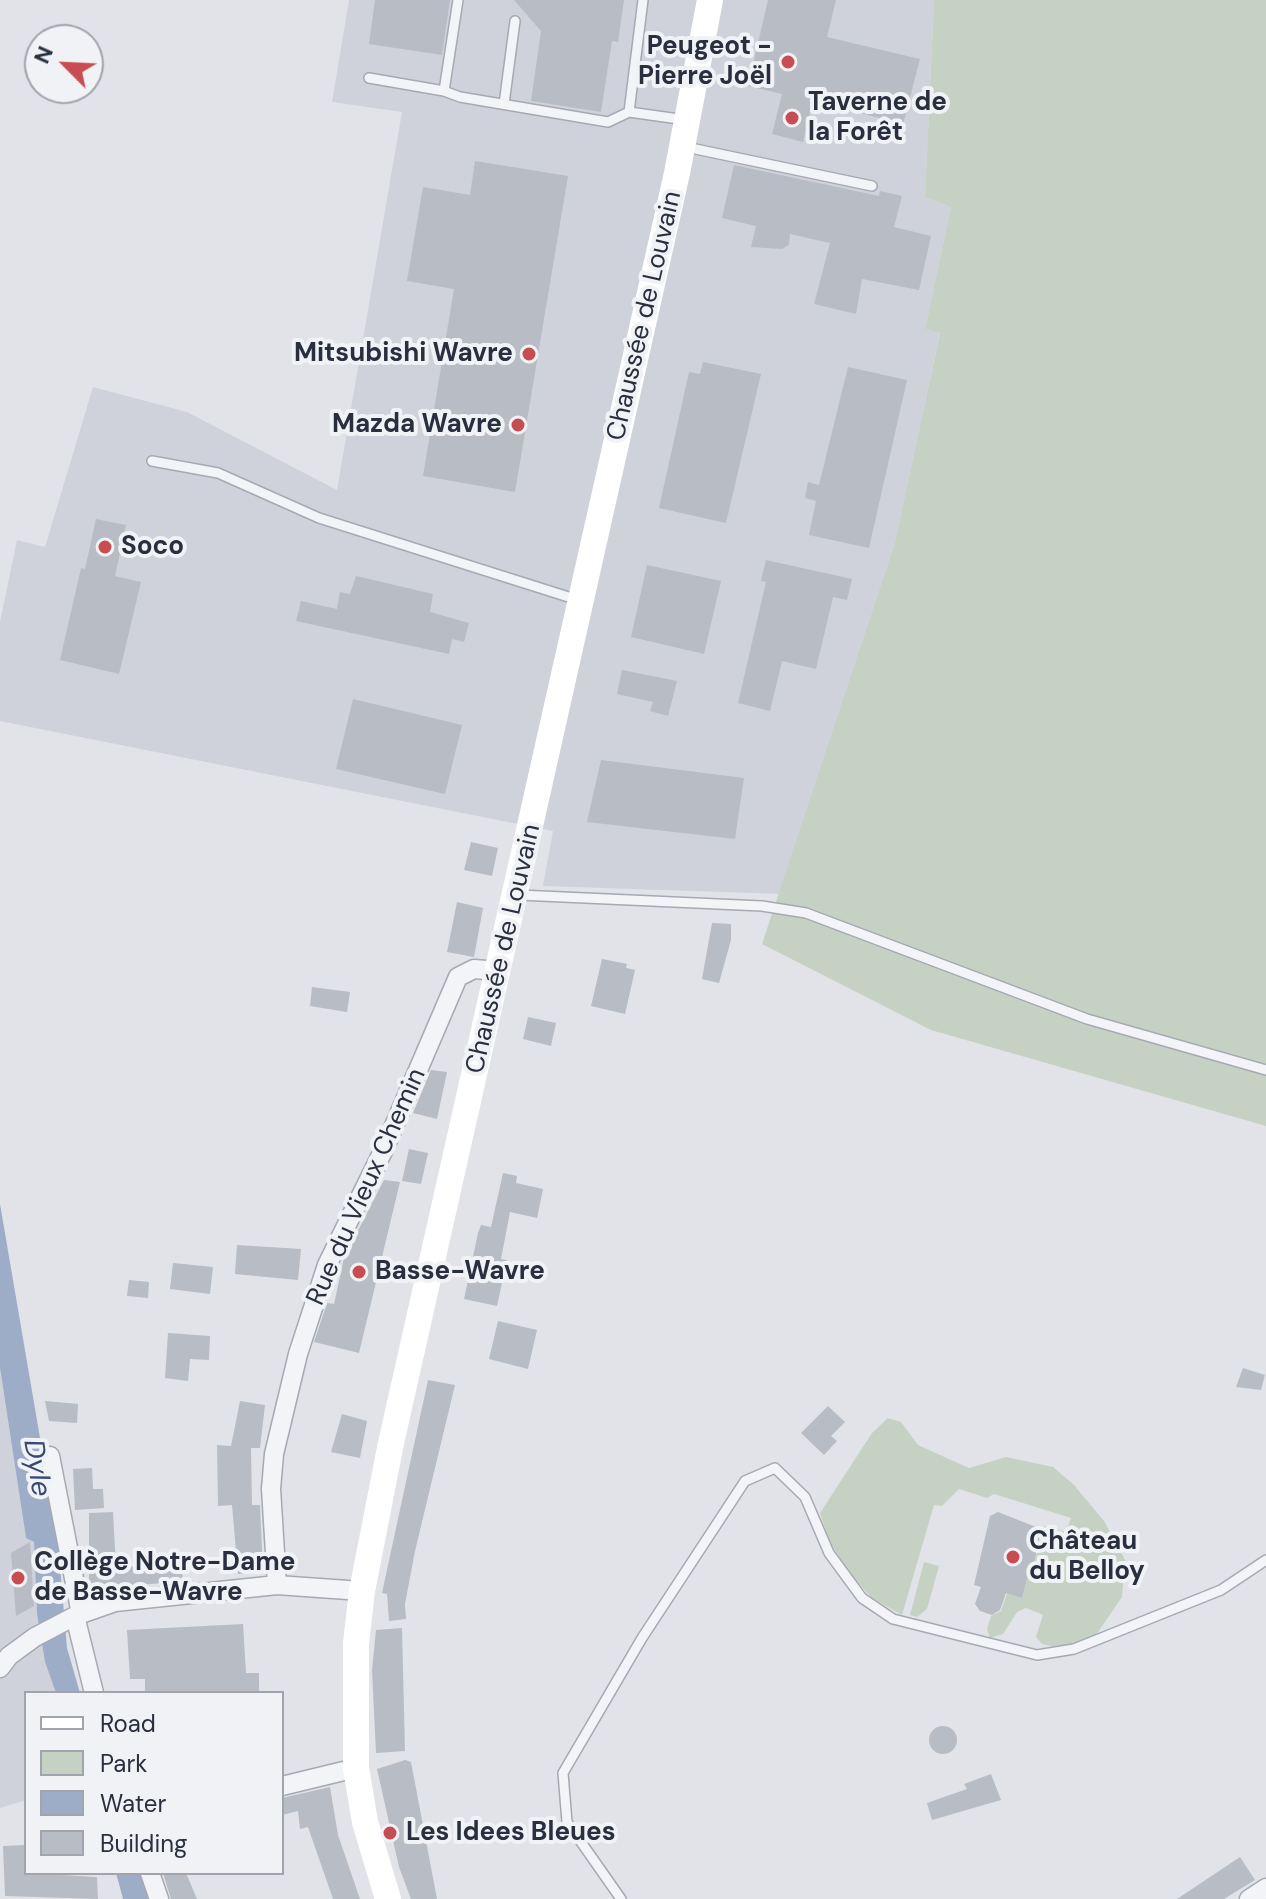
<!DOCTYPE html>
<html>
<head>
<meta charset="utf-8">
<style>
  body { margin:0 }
  #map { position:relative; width:1266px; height:1899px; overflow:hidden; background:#e1e3e9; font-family:"DM Sans",sans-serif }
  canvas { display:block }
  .legend { position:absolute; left:24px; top:1691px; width:260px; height:184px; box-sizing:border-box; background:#f0f2f6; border:2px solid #a1a4ad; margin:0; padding:10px 14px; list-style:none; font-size:24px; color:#2a2f40 }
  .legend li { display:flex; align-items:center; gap:16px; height:40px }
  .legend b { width:40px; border:2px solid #a1a4ad }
  .north { position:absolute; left:24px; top:24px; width:80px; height:80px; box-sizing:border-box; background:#f0f2f6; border:2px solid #a1a4ad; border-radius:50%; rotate:294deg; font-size:22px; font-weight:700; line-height:32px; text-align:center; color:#2a2f40 }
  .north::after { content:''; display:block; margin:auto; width:28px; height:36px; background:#c74d50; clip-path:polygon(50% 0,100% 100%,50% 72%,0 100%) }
</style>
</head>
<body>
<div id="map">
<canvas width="1266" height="1899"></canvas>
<ul class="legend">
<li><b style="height:10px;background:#fff"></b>Road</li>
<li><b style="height:22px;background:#c5d2c3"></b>Park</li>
<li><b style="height:22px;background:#9eadc7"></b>Water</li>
<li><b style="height:22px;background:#b8bcc5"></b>Building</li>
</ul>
<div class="north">N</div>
</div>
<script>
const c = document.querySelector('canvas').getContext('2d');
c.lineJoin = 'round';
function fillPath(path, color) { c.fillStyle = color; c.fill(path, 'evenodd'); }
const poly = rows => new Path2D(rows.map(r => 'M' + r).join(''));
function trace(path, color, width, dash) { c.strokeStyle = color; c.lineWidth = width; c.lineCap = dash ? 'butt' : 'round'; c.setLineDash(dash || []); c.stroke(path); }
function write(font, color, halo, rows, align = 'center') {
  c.font = font + ' "DM Sans",sans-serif'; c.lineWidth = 8; c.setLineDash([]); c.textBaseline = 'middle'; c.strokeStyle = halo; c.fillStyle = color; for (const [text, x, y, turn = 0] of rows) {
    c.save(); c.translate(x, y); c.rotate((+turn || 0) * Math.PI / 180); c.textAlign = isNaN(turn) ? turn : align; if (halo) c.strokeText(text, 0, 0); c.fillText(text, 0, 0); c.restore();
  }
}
fillPath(poly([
  [349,0,934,0,925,197,951,207,925,329,940,332,894,546,781,894,543,886,553,831,0,721,0,622,17,540,45,547,93,387,187,412,337,490,402,112,332,102],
  [0,1368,26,1538,34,1542,37,1614,45,1662,56,1693,26,1693,26,1800,0,1808]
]), '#cfd2db');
fillPath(poly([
  [934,0,1266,0,1266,1126,931,1030,762,944,894,546,940,333,925,329,951,207,925,197],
  [888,1418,901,1422,918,1445,969,1468,1006,1457,1053,1467,1074,1485,1104,1521,1125,1560,1122,1597,1096,1635,1061,1648,1042,1644,1036,1637,1043,1615,1026,1608,1017,1612,1003,1634,990,1638,987,1629,991,1616,1001,1611,1007,1593,1022,1597,1028,1575,1032,1576,1043,1526,1066,1532,1071,1518,994,1494,987,1498,959,1489,942,1506,934,1505,902,1615,872,1598,851,1575,829,1541,820,1513,872,1433],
  [924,1562,939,1566,927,1609,917,1617,910,1615]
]), '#c5d2c3');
fillPath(poly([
  [0,1204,58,1543,67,1648,80,1693,56,1693,45,1662,37,1614,34,1542,26,1538,0,1368],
  [116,1873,141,1873,148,1899,123,1899]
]), '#9eadc7');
fillPath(poly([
  [375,0,450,0,442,55,369,44],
  [514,0,624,0,618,42,612,41,601,112,531,101,541,31],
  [768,0,836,0,827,37,920,59,903,124,813,101,803,142,772,134,782,94,748,86],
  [475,161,568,176,515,492,423,476,454,289,407,281,423,187,470,195],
  [734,165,879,196,880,191,902,196,894,227,931,236,919,290,862,279,856,314,814,304,830,243,790,234,789,245,782,249,751,247,756,226,722,218],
  [703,362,761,374,726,523,659,508,689,372,700,374],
  [848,367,907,380,869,548,809,535,816,501,805,498,808,482,819,485],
  [96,519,126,525,115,576,141,582,119,674,60,660,81,568,85,569],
  [766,560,852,579,847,600,833,597,816,669,782,661,770,711,738,703,766,582,761,581],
  [647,565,721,581,704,654,631,637],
  [356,576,433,594,430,612,469,623,464,642,452,639,449,654,296,621,301,601,337,609,340,592,350,594],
  [622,670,677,681,668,716,650,711,653,702,617,694],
  [353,699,462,725,445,794,336,769],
  [601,760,744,778,735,839,587,822],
  [471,842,498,848,492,876,464,870],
  [457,902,483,908,474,957,447,952],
  [712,923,731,924,731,940,719,983,702,979],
  [602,959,627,964,626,968,635,970,625,1014,591,1006],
  [312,987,350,992,347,1012,310,1006],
  [528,1017,556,1023,551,1046,523,1039],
  [431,1070,447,1072,437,1119,413,1113],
  [409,1149,428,1153,421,1184,402,1181],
  [503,1173,517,1176,516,1183,543,1189,537,1218,510,1212,501,1259,507,1260,497,1306,464,1299,478,1233,481,1225,491,1227],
  [384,1180,400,1182,359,1353,314,1342,327,1303,334,1304,344,1258],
  [237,1245,301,1249,298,1280,235,1274],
  [173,1263,213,1267,210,1294,170,1289],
  [129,1280,149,1282,148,1298,127,1296],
  [498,1321,537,1330,528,1369,489,1359],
  [168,1333,210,1336,209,1360,190,1359,188,1381,165,1378],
  [1243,1368,1265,1375,1261,1390,1236,1387],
  [428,1380,455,1385,415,1551,405,1604,406,1619,389,1621,387,1594,382,1593],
  [45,1401,78,1404,77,1423,49,1421],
  [240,1401,265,1405,260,1448,251,1448,252,1505,260,1505,263,1572,238,1574,232,1505,218,1506,217,1445,231,1446],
  [828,1406,845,1422,831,1436,837,1441,824,1455,801,1433],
  [342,1414,367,1421,360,1458,331,1452],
  [92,1468,93,1489,103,1489,104,1508,75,1510,73,1469],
  [113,1512,116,1568,181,1562,183,1581,89,1590,89,1513],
  [998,1512,1041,1529,1032,1576,1028,1575,1022,1598,1006,1593,1000,1610,992,1615,980,1611,975,1604,981,1587,974,1585,990,1516],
  [30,1542,34,1606,16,1616,11,1553],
  [243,1624,246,1673,259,1673,259,1693,145,1693,145,1679,130,1679,127,1630],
  [402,1628,405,1751,376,1753,372,1670,376,1630],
  '929 1740a14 14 0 1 1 28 0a14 14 0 1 1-28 0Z',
  [405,1760,411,1762,437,1899,411,1899,399,1867,377,1769],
  [991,1774,1001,1800,932,1820,927,1803,967,1789,964,1784],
  [330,1787,338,1835,360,1899,333,1899,308,1827,300,1829,298,1811,282,1815,282,1798],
  [26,1845,26,1873,97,1877,98,1899,5,1896,3,1846],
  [1240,1857,1255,1880,1224,1899,1177,1899],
  [163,1873,186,1873,197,1899,171,1899]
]), '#b8bcc5');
const service = poly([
  [458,0,444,91,460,97,608,122,629,112,686,120],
  [369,78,444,91],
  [504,104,515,21],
  [629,112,643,0],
  [686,147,872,186],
  [152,461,218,473,319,518,578,600],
  [519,895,762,906,806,913,1087,1019,1266,1070],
  [621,1899,567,1822,563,1773,642,1638,745,1481,775,1468,805,1497,829,1553,862,1598,893,1619,1037,1655,1074,1649,1221,1590,1266,1560]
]);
const minor = poly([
  [50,1456,81,1614],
  [277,1585,271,1489,274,1454,298,1354,327,1265,385,1147,458,977,474,969,499,971],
  [75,1616,94,1693],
  [0,1668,9,1656,35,1637,75,1616,115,1602,277,1585,362,1591],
  [282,1786,356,1768],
  [150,1873,159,1899],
  [1249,1899,1266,1888]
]);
trace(service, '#a6a9b3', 12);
trace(minor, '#a6a9b3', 21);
trace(service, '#f3f4f7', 9);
trace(minor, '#f3f4f7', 18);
trace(poly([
  [388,1899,365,1822,356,1768,356,1643,362,1591,391,1443,677,173,710,0]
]), '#fff', 26);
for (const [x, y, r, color] of [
  [788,62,8,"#c74d50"],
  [792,118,8,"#c74d50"],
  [529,354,8,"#c74d50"],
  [518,425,8,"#c74d50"],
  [105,547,8,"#c74d50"],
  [359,1272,8,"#c74d50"],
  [1013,1557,8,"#c74d50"],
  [18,1578,8,"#c74d50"],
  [390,1833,8,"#c74d50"]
]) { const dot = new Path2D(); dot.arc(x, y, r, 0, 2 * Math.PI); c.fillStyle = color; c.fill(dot); trace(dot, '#f0f2f6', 3); }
write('bold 26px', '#2a2f40', '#f0f2f6', [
  ["Peugeot -",772,47,"right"],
  ["Pierre Joël",772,77,"right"],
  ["Taverne de",808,103],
  ["la Forêt",808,133],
  ["Mitsubishi Wavre",513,354,"right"],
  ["Mazda Wavre",502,425,"right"],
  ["Soco",121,547],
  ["Basse-Wavre",375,1272],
  ["Château",1029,1542],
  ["du Belloy",1029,1572],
  ["Collège Notre-Dame",34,1563],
  ["de Basse-Wavre",34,1593],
  ["Les Idees Bleues",406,1833]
], 'left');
write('26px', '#2a2f40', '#f0f2f6', [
  ["Chaussée de Louvain",645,316,-77],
  ["Chaussée de Louvain",504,949,-77],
  ["Rue du Vieux Chemin",367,1187,-66]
]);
write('italic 28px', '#364a71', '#f0f2f6', [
  ["Dyle",36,1468,81]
]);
</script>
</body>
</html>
